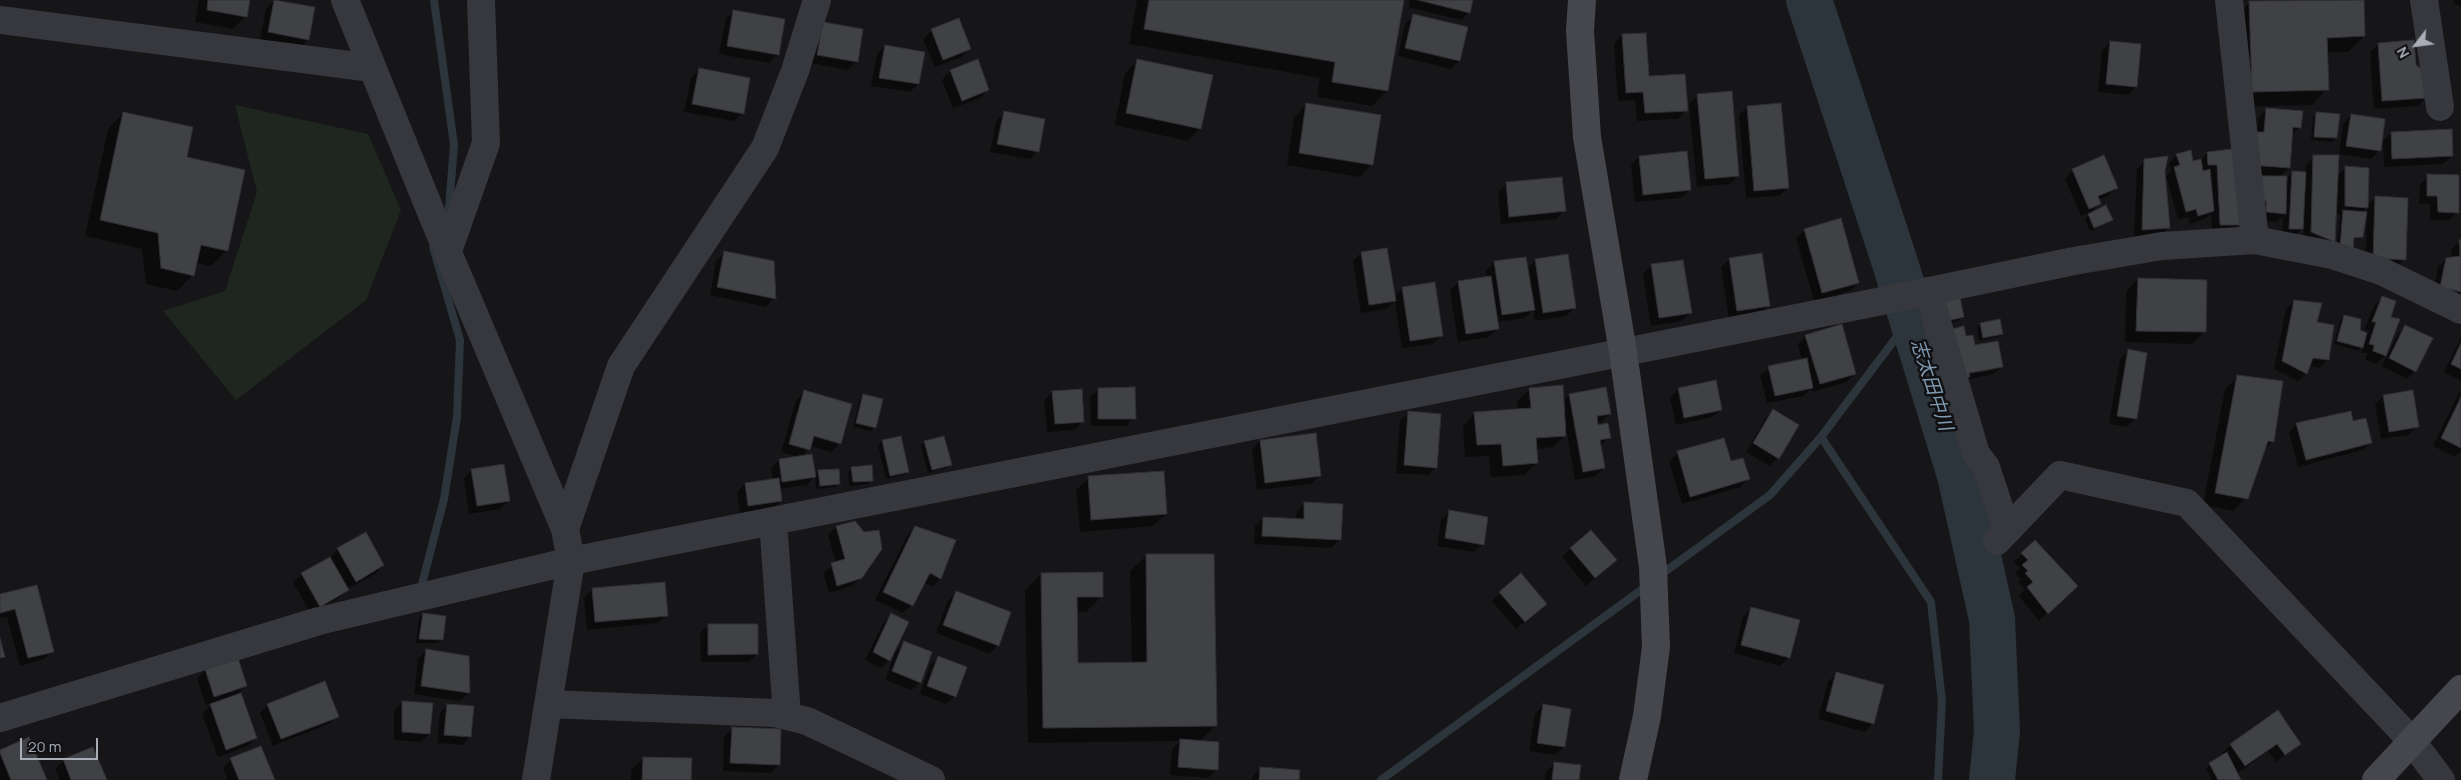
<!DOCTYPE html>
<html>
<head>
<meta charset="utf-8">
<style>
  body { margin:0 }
  #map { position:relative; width:2461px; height:780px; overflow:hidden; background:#161618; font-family:Manrope,sans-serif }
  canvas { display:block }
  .north { position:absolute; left:2391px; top:20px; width:50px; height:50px; -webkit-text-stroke:4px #111113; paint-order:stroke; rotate:240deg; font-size:14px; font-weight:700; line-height:20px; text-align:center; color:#a8adb8 }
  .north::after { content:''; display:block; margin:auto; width:18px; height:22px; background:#a8adb8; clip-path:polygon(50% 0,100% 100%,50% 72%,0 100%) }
  .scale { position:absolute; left:20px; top:738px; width:78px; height:22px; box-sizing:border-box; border:2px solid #a8adb8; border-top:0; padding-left:6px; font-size:15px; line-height:18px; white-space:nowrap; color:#a8adb8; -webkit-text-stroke:4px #111113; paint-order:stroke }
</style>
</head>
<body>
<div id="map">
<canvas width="2461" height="780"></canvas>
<div class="north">N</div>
<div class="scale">20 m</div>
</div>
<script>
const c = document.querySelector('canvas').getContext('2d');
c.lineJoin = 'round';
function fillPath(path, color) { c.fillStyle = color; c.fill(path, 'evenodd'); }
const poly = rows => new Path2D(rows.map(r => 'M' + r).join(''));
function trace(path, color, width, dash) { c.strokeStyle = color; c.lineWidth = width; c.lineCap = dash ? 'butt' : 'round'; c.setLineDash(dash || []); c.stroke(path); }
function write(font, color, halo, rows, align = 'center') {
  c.font = font + ' Manrope,"Noto Sans JP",sans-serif'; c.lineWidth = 5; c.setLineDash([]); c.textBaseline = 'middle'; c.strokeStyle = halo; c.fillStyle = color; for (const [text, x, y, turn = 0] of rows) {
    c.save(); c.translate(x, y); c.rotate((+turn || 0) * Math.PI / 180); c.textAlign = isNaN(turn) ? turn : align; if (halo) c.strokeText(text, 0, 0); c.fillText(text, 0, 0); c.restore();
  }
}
fillPath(poly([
  [235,105,368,134,401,210,366,300,236,400,163,311,225,291,257,192]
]), '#1e261f');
fillPath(poly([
  [199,0,248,0,246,16,233,29,195,22],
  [1137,0,1403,0,1387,91,1372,106,1317,97,1320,78,1129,44],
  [1410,0,1472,0,1469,12,1461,20,1408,7],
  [2275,0,2363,0,2364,36,2348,52,2326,52,2327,89,2312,105,2237,107,2234,18,2250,2],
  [2454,0,2461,0,2461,6,2453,4],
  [274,1,308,39,300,48,260,40,266,9],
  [734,11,777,54,769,63,719,54,726,19],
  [1414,16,1459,61,1451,69,1398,56,1405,24],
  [862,30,857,61,848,70,810,63,815,32],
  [932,30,970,49,961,57,935,67,923,39],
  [1622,35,1647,78,1686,110,1678,119,1637,121,1635,100,1618,101,1614,44],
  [2110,42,2136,86,2128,95,2098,92,2102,51],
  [2379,44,2414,65,2426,98,2418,106,2374,109,2370,52],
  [885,46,918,84,910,92,871,86,877,54],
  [977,61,988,90,980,98,953,108,942,80,950,71],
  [1138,61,1200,128,1188,141,1115,125,1125,73],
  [699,70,743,113,734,121,684,112,691,78],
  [1698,96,1738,176,1730,184,1697,187,1689,104],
  [1307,104,1372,164,1360,177,1287,165,1294,117],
  [1747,107,1788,187,1779,196,1746,198,1739,115],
  [2267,109,2300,127,2291,136,2289,168,2279,177,2286,179,2292,172,2305,173,2306,165,2314,157,2337,176,2346,167,2366,206,2375,198,2405,259,2396,267,2365,266,2367,218,2365,218,2362,236,2337,250,2340,214,2335,214,2334,241,2326,249,2303,240,2304,227,2294,237,2282,236,2283,216,2277,222,2258,220,2258,209,2274,176,2243,173,2257,133,2258,118],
  [2367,207,2367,214,2361,213],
  [123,113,185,158,227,250,211,266,196,263,193,275,177,291,146,284,142,249,85,236,108,129],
  [1004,113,1038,151,1030,159,990,152,996,121],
  [2317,114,2336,138,2332,142,2311,140,2313,117],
  [2351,115,2380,150,2371,159,2339,154,2343,124],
  [2391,133,2452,156,2443,164,2384,167,2383,141],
  [2237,150,2239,224,2231,232,2212,232,2211,213,2205,219,2190,224,2188,217,2178,219,2166,176,2171,171,2169,163,2177,155,2192,163,2200,161,2207,153],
  [1639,157,1690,190,1681,198,1635,202,1631,165],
  [2145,161,2164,171,2169,227,2161,235,2134,237,2137,169],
  [2073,170,2117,187,2108,196,2098,200,2100,203,2092,211,2081,216,2065,179],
  [2428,176,2457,212,2449,220,2430,220,2430,204,2419,204,2420,184],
  [1506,184,1564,210,1556,219,1501,224,1498,192],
  [2089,215,2111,220,2090,231,2085,219],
  [1805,230,1858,283,1850,291,1814,301,1796,238],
  [2459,241,2461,301,2433,295,2438,267,2447,259,2452,258,2451,250],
  [725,253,774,298,766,307,710,295,716,261],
  [1361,253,1394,297,1402,289,1442,335,1433,344,1402,348,1395,301,1386,309,1361,313,1353,261],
  [1729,259,1768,306,1760,314,1729,319,1721,267],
  [1535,261,1574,308,1566,316,1535,321,1533,310,1525,318,1497,322,1498,329,1489,337,1458,342,1450,290,1458,282,1487,278,1486,271,1494,263,1527,269],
  [1682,261,1690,313,1682,321,1651,326,1643,274,1651,266],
  [2138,279,2204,332,2192,344,2125,342,2126,292],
  [2382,298,2390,318,2398,320,2385,356,2376,364,2365,360,2367,353,2361,353,2364,345,2358,351,2334,344,2340,320,2344,316,2359,331,2367,334,2369,330,2364,330,2374,306],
  [2295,301,2315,323,2328,359,2320,368,2308,366,2306,373,2298,381,2274,369,2286,309],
  [1935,307,1962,317,1958,321,1938,325],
  [1980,324,2002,333,1998,337,1979,341,1977,328],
  [2406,326,2415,371,2407,379,2382,366,2398,334],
  [1963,328,1965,338,1972,336,1974,346,1997,342,2002,366,1993,374,1965,380,1960,384,1950,387,1940,339,1948,331],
  [1994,367,1994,370,1963,375,1963,373],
  [1806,336,1855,373,1847,382,1812,392,1811,389,1803,396,1767,403,1760,376,1769,368,1802,361,1798,344],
  [2461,338,2461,381,2444,372],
  [2128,351,2136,418,2127,427,2109,424,2120,359],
  [2238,376,2273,441,2263,451,2246,498,2234,511,2203,505,2225,389],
  [1099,389,1134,418,1126,426,1091,426,1090,397],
  [1530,389,1563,402,1569,395,1610,413,1601,422,1597,422,1597,426,1610,437,1600,446,1604,468,1595,476,1575,480,1567,434,1553,447,1536,449,1537,462,1525,475,1491,477,1489,456,1465,457,1463,426,1475,413,1518,410,1517,401],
  [1678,389,1721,409,1713,417,1676,425,1670,398],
  [805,391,840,443,831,452,810,446,802,457,815,475,818,472,839,484,835,487,816,489,815,476,807,485,779,489,781,501,773,509,740,514,737,492,745,484,773,480,771,468,779,460,799,457,781,452,796,400],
  [2460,391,2461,451,2455,457,2433,446],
  [1053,392,1083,421,1075,430,1047,432,1044,400],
  [863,396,875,427,871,431,853,427,860,399],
  [2383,396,2417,426,2409,435,2381,439,2375,404],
  [1773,411,1778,458,1770,466,1746,452,1765,419],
  [1409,413,1436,467,1428,475,1396,473,1400,421],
  [2352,423,2371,442,2363,450,2298,467,2289,432,2297,424],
  [900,437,908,471,904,475,886,479,878,445,882,441],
  [1260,441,1320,475,1311,484,1257,490,1252,449],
  [925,442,950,465,946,468,928,473,921,446],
  [1678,453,1730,463,1748,479,1740,487,1682,504,1669,461],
  [852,468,872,480,868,484,850,486,848,472],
  [472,470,508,501,500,509,469,514,464,478],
  [1089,478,1166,514,1153,526,1080,532,1076,490],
  [1305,503,1340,540,1331,548,1254,544,1255,526,1263,518,1296,520,1297,512],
  [1449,512,1482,544,1474,552,1437,546,1441,520],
  [836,527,861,577,852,586,829,593,823,573,836,563,828,535],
  [915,528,954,541,940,579,932,587,924,582,912,605,903,613,875,600,907,536],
  [1591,531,1607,568,1586,586,1562,557],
  [365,534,383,565,375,574,347,589,339,598,311,614,293,582,302,574,330,559,338,549],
  [2035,542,2068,594,2039,621,2019,596,2025,590,2018,582,2021,579,2015,574,2020,568,2014,562],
  [1146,556,1216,725,1199,742,1216,770,1208,778,1170,775,1172,749,1180,741,1028,743,1025,590,1041,574,1102,596,1086,612,1076,612,1077,664,1132,663,1130,571],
  [36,586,53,651,44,659,20,666,7,617,0,618,0,595],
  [592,589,667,615,658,623,587,630,584,598],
  [956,593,998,645,990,654,936,633,948,601],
  [1500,593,1537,612,1516,629,1492,601],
  [1752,608,1798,621,1788,658,1780,666,1734,653,1743,617],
  [423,614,442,640,438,643,416,643,419,618],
  [891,615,889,660,881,668,865,660,883,623],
  [709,625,757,653,749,662,701,662,700,633],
  [904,643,920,682,912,690,885,680,896,651],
  [426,651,468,693,460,701,414,694,418,659],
  [939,657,955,696,946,704,920,694,930,665],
  [237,660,246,686,235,696,256,738,248,746,218,757,202,714,214,702,206,705,197,679,205,670],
  [1836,674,1873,723,1865,732,1818,719,1828,682],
  [402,702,429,734,421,742,394,740,394,711],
  [268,705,337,716,329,724,273,746,260,713],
  [448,705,470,737,462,745,437,743,440,713],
  [1543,705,1569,710,1564,747,1555,755,1529,751,1535,714],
  [2277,712,2299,744,2276,762,2268,751,2237,774,2240,780,2212,780,2206,768,2224,755,2222,753,2231,745],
  [732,729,779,765,771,773,723,771,724,737],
  [93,749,106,780,60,780,55,769,63,761],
  [0,751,46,780,0,780],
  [644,758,690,780,631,780,631,770],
  [231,759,273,780,228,780,223,768],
  [1554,764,1578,780,1545,780,1546,772],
  [1260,769,1298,780,1252,780,1252,777]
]), '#0007');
trace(poly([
  [434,0,454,145,449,208,443,222],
  [1821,437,1931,602,1942,701,1938,780],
  [1659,576,1770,495,1821,437,1911,318],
  [421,588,444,499,457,417,460,340,433,247],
  [1381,780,1648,585]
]), '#2c353c', 8);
trace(poly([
  [1809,0,1895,263,1960,475,1992,619,1997,731,1992,780]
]), '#2c353c', 46);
const building = poly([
  [208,0,250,0,247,17,207,10,208,0],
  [274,0,315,7,309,40,268,32,274,0],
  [1149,0,1404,0,1388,91,1332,82,1335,62,1144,29,1149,0],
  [1418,0,1473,0,1470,13,1418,0],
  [2364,0,2365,36,2327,38,2329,90,2252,92,2249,1,2364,0],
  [733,10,785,19,779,55,727,46,733,10],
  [1413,14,1468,27,1460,61,1405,48,1413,14],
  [959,18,971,49,943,60,931,29,959,18],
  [823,22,863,29,858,62,817,55,823,22],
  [1646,33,1649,76,1685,74,1688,111,1645,113,1643,92,1626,93,1622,34,1646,33],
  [2414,40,2416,65,2425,72,2427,98,2382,101,2378,43,2414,40],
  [2110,41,2141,44,2137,87,2106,84,2110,41],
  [885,45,925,52,919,84,879,78,885,45],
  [978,59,989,90,962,101,950,70,978,59],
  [1137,59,1213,75,1201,129,1126,113,1137,59],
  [699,68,750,78,744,114,692,104,699,68],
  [1732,91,1739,176,1705,179,1697,94,1732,91],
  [1306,103,1381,115,1373,165,1299,153,1306,103],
  [1781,103,1789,188,1754,191,1747,106,1781,103],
  [2266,108,2303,111,2301,128,2293,127,2290,168,2251,165,2254,132,2264,132,2266,108],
  [1004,111,1045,119,1039,152,997,144,1004,111],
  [123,112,193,127,187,157,245,170,228,251,201,245,194,276,161,268,158,233,100,220,123,112],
  [2316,112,2340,114,2337,138,2314,137,2316,112],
  [2351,114,2385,119,2381,151,2346,146,2351,114],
  [2452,129,2453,156,2392,159,2391,132,2452,129],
  [2239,148,2240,225,2220,225,2217,165,2208,165,2207,152,2239,148],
  [2191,150,2193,161,2201,159,2203,171,2210,169,2214,211,2198,216,2196,209,2186,212,2174,167,2180,165,2176,154,2191,150],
  [1687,151,1691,190,1643,195,1639,156,1687,151],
  [2104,155,2118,188,2098,196,2101,204,2089,209,2072,169,2104,155],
  [2313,155,2339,155,2335,242,2311,232,2313,155],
  [2168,156,2165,171,2170,228,2142,230,2144,159,2168,156],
  [2345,166,2369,168,2368,208,2345,206,2345,166],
  [2292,171,2306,172,2303,229,2289,229,2292,171],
  [2427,174,2459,175,2459,213,2438,212,2437,196,2427,196,2427,174],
  [2259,176,2287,176,2286,214,2266,212,2266,201,2259,201,2259,176],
  [1562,177,1566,211,1509,217,1506,182,1562,177],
  [2375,196,2408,198,2406,260,2373,258,2375,196],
  [2106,205,2113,220,2094,228,2088,214,2106,205],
  [2343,210,2367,212,2363,237,2354,238,2353,249,2340,247,2343,210],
  [1841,218,1859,283,1822,293,1804,229,1841,218],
  [2459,240,2461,240,2461,292,2440,287,2446,258,2460,256,2459,240],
  [1387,248,1396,301,1369,305,1361,252,1387,248],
  [724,251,774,261,776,299,717,287,724,251],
  [1762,253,1770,306,1737,311,1729,258,1762,253],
  [1568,254,1576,308,1543,313,1535,259,1568,254],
  [1526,257,1535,310,1502,315,1494,261,1526,257],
  [1683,260,1692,313,1659,318,1651,264,1683,260],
  [1491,276,1499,329,1466,334,1458,281,1491,276],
  [2138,278,2207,280,2206,332,2136,331,2138,278],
  [1435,282,1443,336,1410,341,1402,287,1435,282],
  [2382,296,2396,301,2391,317,2400,319,2386,356,2373,351,2374,345,2369,344,2376,322,2372,322,2382,296],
  [1960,297,1964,317,1942,322,1938,301,1960,297],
  [2294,300,2322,303,2317,322,2334,325,2329,360,2313,358,2307,374,2282,361,2294,300],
  [2344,315,2361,319,2360,330,2367,333,2363,348,2337,341,2344,315],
  [2000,319,2003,334,1983,338,1980,323,2000,319],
  [1842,324,1856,374,1820,384,1805,335,1842,324],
  [2405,325,2433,338,2416,372,2389,358,2405,325],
  [1964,326,1966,336,1973,335,1975,345,1998,341,2003,367,1969,373,1970,377,1958,379,1948,330,1964,326],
  [2461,343,2461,369,2451,364,2461,343],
  [2128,349,2147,353,2137,419,2117,416,2128,349],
  [1807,358,1813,388,1775,396,1768,366,1807,358],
  [2237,375,2283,381,2274,442,2268,441,2248,499,2215,493,2237,375],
  [1716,380,1722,410,1684,418,1678,388,1716,380],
  [1563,385,1566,436,1536,438,1538,463,1503,466,1501,444,1477,445,1474,412,1531,408,1529,388,1563,385],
  [1135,387,1136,419,1098,419,1098,388,1135,387],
  [1606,387,1611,414,1597,416,1598,425,1608,423,1611,438,1600,440,1605,468,1583,472,1569,394,1606,387],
  [1082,389,1084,422,1055,424,1052,391,1082,389],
  [804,390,852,404,841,444,814,436,810,450,789,444,804,390],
  [2413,390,2419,427,2389,432,2383,395,2413,390],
  [863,394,883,399,876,428,856,423,863,394],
  [2461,397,2461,448,2441,438,2461,397],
  [1773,409,1799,425,1779,459,1753,443,1773,409],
  [1408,411,1441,414,1437,468,1404,465,1408,411],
  [2351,411,2353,421,2366,418,2372,443,2306,460,2296,423,2351,411],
  [1316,433,1321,476,1265,483,1260,440,1316,433],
  [901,436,909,472,890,476,882,440,901,436],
  [944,436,952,465,932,470,924,441,944,436],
  [1724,438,1731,461,1743,458,1750,479,1690,497,1677,451,1724,438],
  [812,454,816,477,782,482,779,459,812,454],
  [504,464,510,501,477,506,471,469,504,464],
  [872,465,873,481,853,482,851,467,872,465],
  [839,469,840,484,820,486,818,470,839,469],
  [1164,471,1167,514,1091,520,1088,476,1164,471],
  [779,478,782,501,748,506,745,483,779,478],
  [1304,502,1343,504,1341,540,1262,536,1263,517,1304,519,1304,502],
  [1449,510,1488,517,1484,545,1445,538,1449,510],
  [855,521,864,532,879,530,882,549,862,578,837,586,831,563,845,559,836,526,855,521],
  [915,526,956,540,941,579,930,573,913,606,883,592,915,526],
  [1591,530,1617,560,1595,578,1570,548,1591,530],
  [366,532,384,565,356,582,337,548,366,532],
  [2035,540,2078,586,2048,614,2027,587,2033,582,2025,573,2028,571,2022,565,2028,560,2021,553,2035,540],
  [1146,554,1214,554,1217,726,1043,728,1041,573,1103,572,1103,597,1077,597,1078,663,1147,662,1146,554],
  [330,557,349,590,320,607,301,573,330,557],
  [1521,573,1547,604,1525,622,1499,592,1521,573],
  [665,582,668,616,595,622,592,588,665,582],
  [37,585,54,652,28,658,15,609,0,613,0,594,37,585],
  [956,591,1011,612,999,646,943,625,956,591],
  [1751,607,1800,620,1790,658,1741,645,1751,607],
  [423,613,446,616,443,640,419,639,423,613],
  [891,613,909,622,890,661,873,652,891,613],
  [708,624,758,624,758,654,708,655,708,624],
  [0,638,5,657,0,658,0,638],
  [904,641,932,652,921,683,892,671,904,641],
  [426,649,469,656,470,693,421,686,426,649],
  [938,656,967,667,956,697,927,686,938,656],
  [238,658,247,686,214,697,205,669,238,658],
  [1836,672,1884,685,1874,724,1826,711,1836,672],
  [325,681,339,717,281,739,267,704,325,681],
  [241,693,257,738,226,750,210,704,241,693],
  [402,701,433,703,430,734,402,732,402,701],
  [447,704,474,706,471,737,444,735,447,704],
  [1543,704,1571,709,1565,747,1537,743,1543,704],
  [2278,710,2301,744,2285,755,2277,744,2245,766,2230,744,2278,710],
  [732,727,781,729,780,765,730,763,732,727],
  [29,737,47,780,11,780,0,753,0,750,29,737],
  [1180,739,1219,742,1218,770,1178,767,1180,739],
  [261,746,275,780,239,780,230,758,261,746],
  [93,747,107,780,71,780,63,759,93,747],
  [2227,752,2241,780,2218,780,2209,763,2227,752],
  [643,757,692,758,691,780,642,780,643,757],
  [1554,762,1581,765,1579,780,1552,780,1554,762],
  [1260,767,1300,770,1299,780,1259,780,1260,767]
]);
fillPath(building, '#404145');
trace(building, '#303034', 1);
trace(poly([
  [345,0,433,217,565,529,571,561,536,780],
  [2229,0,2255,240],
  [2424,0,2440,107],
  [0,20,372,68],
  [448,251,486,143,481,0],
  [1928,291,1976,454,1986,467,2007,531],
  [773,521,787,716],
  [565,529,621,366,765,148,795,71,817,0],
  [1997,541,2060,475,2187,503,2412,741,2441,780],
  [548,704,774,713,807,721,931,780],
  [0,718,319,621,571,561,1872,303,2074,261,2162,246,2255,240,2332,255,2381,271,2461,310]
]), '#37383d', 28);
trace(poly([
  [1582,0,1580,31,1587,137,1623,352,1653,567,1656,647,1647,716,1633,780],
  [2376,780,2461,689]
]), '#45474d', 28);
write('italic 19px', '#7f9bb3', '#111113', [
  ["志太田中川",1931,385,72]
]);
</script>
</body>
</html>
